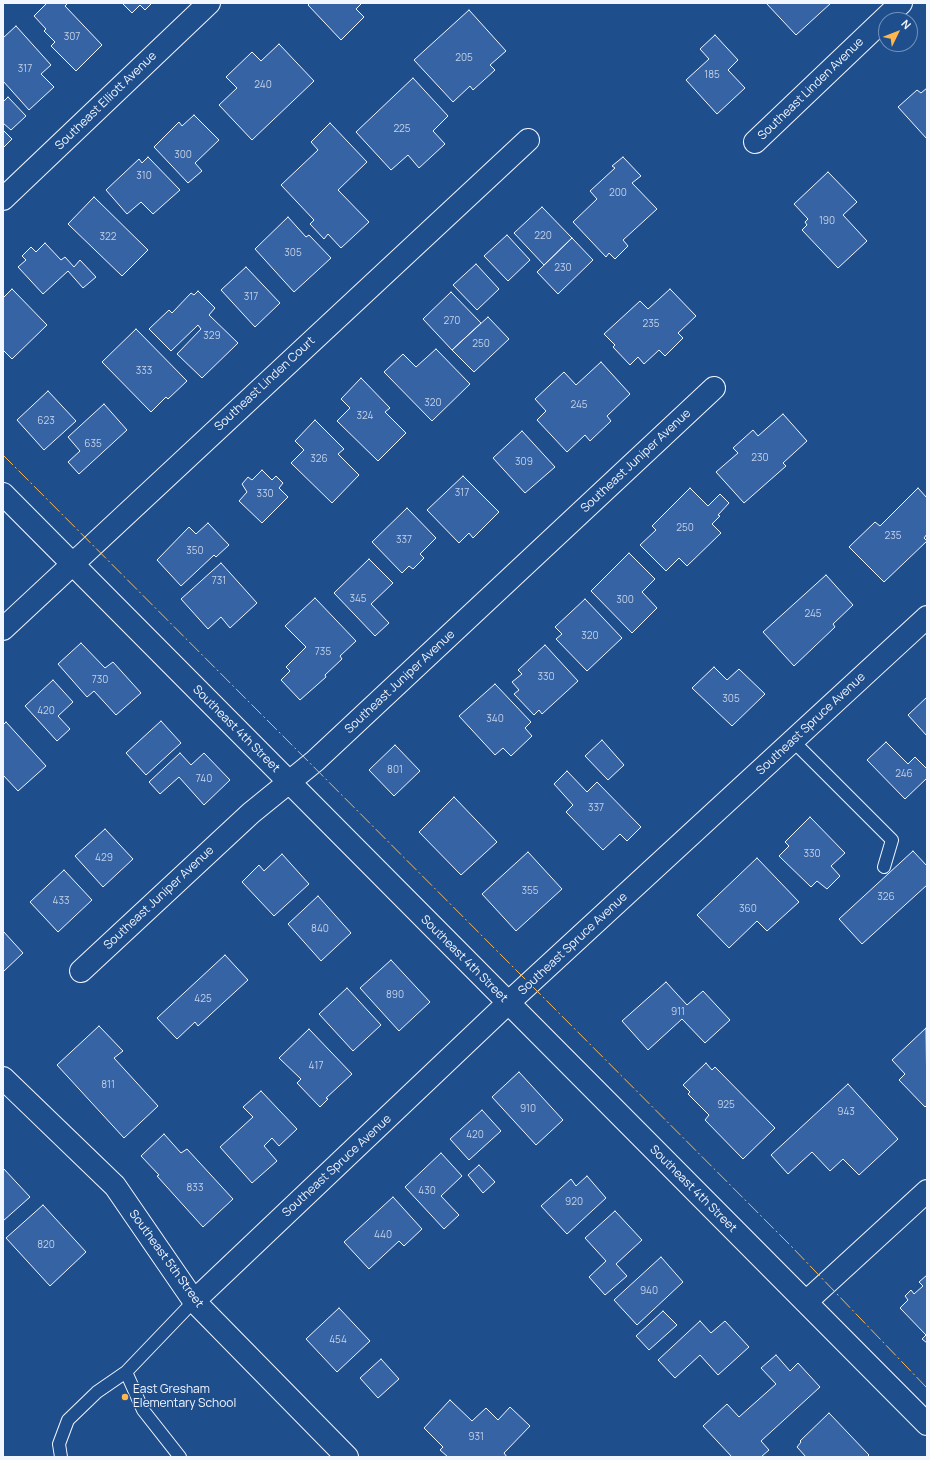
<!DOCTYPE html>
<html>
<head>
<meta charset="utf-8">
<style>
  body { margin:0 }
  #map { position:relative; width:930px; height:1460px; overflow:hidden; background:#1f4e8c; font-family:Manrope,sans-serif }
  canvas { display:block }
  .frame { position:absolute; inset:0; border:4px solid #f2f6ff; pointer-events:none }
  .north { position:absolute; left:878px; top:12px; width:40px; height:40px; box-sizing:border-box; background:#1f4e8c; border:1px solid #7391ba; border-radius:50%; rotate:47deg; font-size:11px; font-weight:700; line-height:16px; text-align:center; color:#f2f6ff }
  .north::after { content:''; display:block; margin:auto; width:14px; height:18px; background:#ffb74d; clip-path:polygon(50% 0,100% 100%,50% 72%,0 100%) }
</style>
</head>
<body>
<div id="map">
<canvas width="930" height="1460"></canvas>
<div class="frame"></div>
<div class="north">N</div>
</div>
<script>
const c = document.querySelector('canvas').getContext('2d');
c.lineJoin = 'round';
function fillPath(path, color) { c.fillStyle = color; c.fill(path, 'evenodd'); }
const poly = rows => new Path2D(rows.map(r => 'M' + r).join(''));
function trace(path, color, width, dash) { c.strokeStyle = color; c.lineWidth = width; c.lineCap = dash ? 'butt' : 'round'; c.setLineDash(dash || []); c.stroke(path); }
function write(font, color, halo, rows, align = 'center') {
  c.font = font + ' Manrope,sans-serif'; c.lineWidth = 3; c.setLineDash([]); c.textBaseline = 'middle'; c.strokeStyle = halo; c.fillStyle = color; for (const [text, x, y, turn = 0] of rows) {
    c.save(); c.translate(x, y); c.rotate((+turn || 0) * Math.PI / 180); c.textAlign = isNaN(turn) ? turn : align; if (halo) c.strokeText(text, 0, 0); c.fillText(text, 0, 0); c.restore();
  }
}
const building = poly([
  [47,3,68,3,65,6,102,45,76,71,51,46,55,42,44,31,46,29,34,16,47,3],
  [122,3,152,3,145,10,140,5,132,13,122,3],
  [310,3,362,3,356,9,364,17,341,40,308,5,310,3],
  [766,3,831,3,796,35,766,3],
  [469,10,506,51,490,65,495,70,473,90,470,86,453,102,414,60,469,10],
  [16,26,51,65,41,74,54,87,29,110,3,81,3,38,16,26],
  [715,35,738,60,728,70,745,88,717,114,686,80,709,59,700,49,715,35],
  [279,44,314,81,252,140,219,105,237,88,226,77,252,52,261,61,279,44],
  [413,78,448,116,433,131,445,144,419,168,408,155,391,170,356,132,413,78],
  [927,88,927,139,898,107,917,90,921,93,927,88],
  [8,97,26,116,11,130,3,123,3,102,8,97],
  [194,115,219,140,195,163,202,171,188,183,154,147,179,122,182,126,194,115],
  [330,123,367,162,338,190,369,222,341,248,328,234,324,239,310,224,314,220,281,185,318,150,311,142,330,123],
  [3,130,12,139,3,148,3,130],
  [148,157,180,190,153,214,141,202,127,214,106,190,139,159,142,163,148,157],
  [623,157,641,176,632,183,657,209,623,240,628,246,615,259,609,253,606,257,573,222,597,199,590,191,615,168,612,166,623,157],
  [828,172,857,202,843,215,867,241,838,268,802,230,807,225,805,222,808,219,794,204,828,172],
  [94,197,148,250,122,276,68,224,94,197],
  [542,207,572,238,544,265,514,233,542,207],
  [288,217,306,237,309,235,331,258,294,292,255,249,288,217],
  [507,235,530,260,508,281,484,256,507,235],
  [572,238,593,260,558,294,537,272,572,238],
  [45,243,61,260,65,257,74,267,80,260,96,277,83,288,68,271,43,294,18,267,26,260,22,256,31,247,36,252,45,243],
  [476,264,499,289,477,310,453,285,476,264],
  [246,267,280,303,255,327,221,290,246,267],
  [12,289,47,325,12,359,3,350,3,298,12,289],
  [670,289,696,316,678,333,683,338,665,356,659,350,644,364,638,357,630,365,613,347,615,345,604,334,640,301,648,309,670,289],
  [198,291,215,308,209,315,238,343,202,378,177,354,201,329,198,325,171,351,149,329,169,310,172,313,191,293,194,295,198,291],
  [451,292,481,323,452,350,423,319,451,292],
  [488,317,509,339,474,372,452,350,488,317],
  [136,329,187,381,168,399,166,397,151,412,102,362,136,329],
  [436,349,470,384,432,421,384,372,403,354,416,367,436,349],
  [601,362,630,394,607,416,611,421,590,441,585,435,567,452,537,420,546,411,535,399,564,372,576,385,601,362],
  [361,378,390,408,385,412,406,433,378,461,337,421,350,408,341,399,361,378],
  [48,391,76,421,44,450,17,420,48,391],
  [104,404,127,430,79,474,68,462,80,451,68,437,104,404],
  [783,414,807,441,783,463,786,466,744,503,716,472,738,453,733,448,753,430,758,436,783,414],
  [315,420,344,449,338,454,359,475,332,503,291,463,304,450,295,441,315,420],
  [522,431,555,467,525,493,493,458,522,431],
  [262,470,272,480,276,476,283,483,279,488,288,497,262,523,239,501,247,492,242,484,248,477,252,480,262,470],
  [463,476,499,512,473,538,469,533,459,543,427,510,463,476],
  [690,488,708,506,720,494,729,503,718,515,720,516,712,524,721,533,687,566,679,558,666,571,640,545,656,530,652,526,690,488],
  [918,488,927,498,927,534,924,538,927,541,884,582,849,547,875,522,880,526,918,488],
  [407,508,436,538,420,554,424,558,413,569,409,566,402,573,372,542,407,508],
  [208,523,229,545,216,557,214,555,181,586,157,560,189,527,196,534,208,523],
  [629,553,655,579,642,592,657,608,632,633,591,591,629,553],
  [369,559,393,583,371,604,389,623,375,636,334,593,369,559],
  [221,563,257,603,230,628,221,617,208,629,181,599,221,563],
  [826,575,853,605,833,624,835,627,794,666,763,632,826,575],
  [315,598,356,641,340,656,342,659,325,675,326,677,300,700,281,680,290,671,286,667,306,647,285,626,315,598],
  [585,599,622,638,587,671,556,639,562,634,555,627,585,599],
  [81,643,105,668,113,662,141,693,116,715,94,691,87,697,58,664,81,643],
  [545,645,578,681,542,714,539,710,534,715,514,694,519,690,512,682,522,674,518,670,545,645],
  [714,667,727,680,739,669,765,694,732,726,692,688,714,667],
  [53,680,73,702,58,716,70,729,57,741,25,706,53,680],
  [495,684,531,722,525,728,532,736,511,756,503,748,495,755,459,716,495,684],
  [927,697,927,736,908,715,927,697],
  [161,721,181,743,146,775,126,753,161,721],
  [6,722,46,766,18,791,3,775,3,725,6,722],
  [602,740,624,765,608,780,585,756,602,740],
  [886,742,908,764,915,757,927,769,927,778,905,799,867,760,886,742],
  [395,745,420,771,394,796,369,770,395,745],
  [180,753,191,765,204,753,230,780,204,805,179,777,160,794,149,782,180,753],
  [567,771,587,792,597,782,641,827,627,841,620,834,603,850,566,812,573,805,554,784,567,771],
  [454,797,497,842,461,875,419,832,454,797],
  [810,817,845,853,831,866,840,876,827,889,817,881,811,887,779,856,789,846,785,842,810,817],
  [105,829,133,859,103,887,75,856,105,829],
  [913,851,927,866,927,885,862,944,839,919,913,851],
  [528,852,562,889,516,931,482,894,528,852],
  [282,854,309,884,274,916,242,882,259,865,264,871,282,854],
  [757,858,799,902,767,931,757,921,729,948,697,915,757,858],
  [64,870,92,900,58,932,30,902,64,870],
  [318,896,351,933,321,961,288,924,318,896],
  [3,931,23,953,4,971,3,971,3,931],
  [225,955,248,980,198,1026,195,1022,177,1039,157,1018,225,955],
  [391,960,430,1002,399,1031,360,988,391,960],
  [666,982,687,1005,703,991,730,1020,705,1043,682,1019,648,1050,622,1021,666,982],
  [347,988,381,1025,353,1051,319,1014,347,988],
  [99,1026,123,1051,114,1058,158,1106,124,1138,57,1065,99,1026],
  [926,1028,927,1105,925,1107,899,1080,905,1074,892,1060,926,1028],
  [309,1029,352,1074,326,1098,328,1099,320,1107,297,1083,301,1079,279,1058,309,1029],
  [706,1063,712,1070,715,1067,775,1128,743,1159,705,1120,709,1115,688,1094,690,1092,683,1085,706,1063],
  [519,1072,563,1120,536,1145,492,1097,519,1072],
  [848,1084,898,1139,859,1175,843,1159,830,1171,812,1152,788,1174,771,1155,848,1084],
  [261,1091,297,1129,279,1146,272,1138,264,1146,277,1161,252,1183,220,1147,253,1117,243,1107,261,1091],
  [482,1110,501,1131,469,1160,450,1139,482,1110],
  [164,1134,181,1153,187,1149,233,1199,203,1227,157,1176,159,1175,141,1156,164,1134],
  [441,1153,462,1176,441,1196,459,1215,444,1229,405,1187,441,1153],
  [479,1165,495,1182,483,1193,468,1175,479,1165],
  [3,1168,30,1197,3,1221,3,1168],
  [587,1176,606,1198,567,1234,541,1206,571,1179,576,1186,587,1176],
  [393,1197,422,1229,404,1246,399,1241,369,1269,344,1242,393,1197],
  [43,1205,86,1252,50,1286,6,1238,43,1205],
  [615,1211,642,1240,616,1264,627,1276,605,1295,589,1277,606,1261,585,1238,615,1211],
  [661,1257,683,1282,637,1325,614,1300,661,1257],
  [927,1275,927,1343,922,1339,926,1335,900,1308,908,1300,905,1296,911,1290,914,1294,923,1286,919,1282,927,1275],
  [339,1308,370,1341,337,1372,306,1339,339,1308],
  [663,1311,677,1325,649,1350,636,1336,663,1311],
  [700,1321,711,1333,725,1321,749,1347,718,1375,700,1355,675,1378,658,1360,700,1321],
  [776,1355,790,1371,798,1363,820,1387,761,1441,769,1450,761,1457,732,1457,703,1426,727,1404,739,1417,776,1384,761,1368,776,1355],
  [381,1359,399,1379,378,1398,360,1378,381,1359],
  [450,1400,472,1421,486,1408,498,1420,510,1407,530,1426,504,1453,507,1457,448,1457,440,1450,443,1447,424,1428,450,1400],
  [829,1413,869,1455,867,1457,806,1457,797,1447,801,1442,800,1441,829,1413]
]);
fillPath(building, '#3563a3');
trace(building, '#f2f6ff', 1);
const lane = poly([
  [793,741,892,840,884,867],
  [126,1372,143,1410,180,1457],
  [61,1457,59,1444,68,1420,97,1392,126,1372,194,1301]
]);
const street = poly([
  [755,142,901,3],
  [3,199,209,3],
  [3,494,927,1424],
  [3,629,528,140],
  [81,971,251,813,315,761,714,388],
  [3,1078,115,1186,194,1301,347,1457],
  [194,1301,508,1003,927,617],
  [806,1302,927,1191]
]);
trace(lane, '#f2f6ff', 14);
trace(street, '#f2f6ff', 24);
trace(lane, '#1f4e8c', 12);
trace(street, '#1f4e8c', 22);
trace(poly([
  [3,455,791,1246,927,1388]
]), '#ffb74d', 1, [14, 3, 2, 3]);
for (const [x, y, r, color] of [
  [125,1397,4,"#ffb74d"]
]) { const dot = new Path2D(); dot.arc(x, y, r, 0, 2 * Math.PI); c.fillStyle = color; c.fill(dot); trace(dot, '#1f4e8c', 1.5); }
write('10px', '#c3d1e8', null, [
  ["307",72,37],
  ["205",464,58],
  ["317",25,69],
  ["185",712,75],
  ["240",263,85],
  ["225",402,129],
  ["300",183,155],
  ["310",144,176],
  ["200",618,193],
  ["190",827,221],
  ["220",543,236],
  ["322",108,237],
  ["305",293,253],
  ["230",563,268],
  ["317",251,297],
  ["270",452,321],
  ["235",651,324],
  ["329",212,336],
  ["250",481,344],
  ["333",144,371],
  ["320",433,403],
  ["245",579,405],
  ["324",365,416],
  ["623",46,421],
  ["635",93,444],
  ["230",760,458],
  ["326",319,459],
  ["309",524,462],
  ["317",462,493],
  ["330",265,494],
  ["250",685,528],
  ["235",893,536],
  ["337",404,540],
  ["350",195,551],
  ["731",219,581],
  ["345",358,599],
  ["300",625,600],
  ["245",813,614],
  ["320",590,636],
  ["735",323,652],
  ["330",546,677],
  ["730",100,680],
  ["305",731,699],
  ["420",46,711],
  ["340",495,719],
  ["801",395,770],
  ["246",904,774],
  ["740",204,779],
  ["337",596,808],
  ["330",812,854],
  ["429",104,858],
  ["355",530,891],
  ["326",886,897],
  ["433",61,901],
  ["360",748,909],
  ["840",320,929],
  ["890",395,995],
  ["425",203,999],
  ["911",678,1012],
  ["417",316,1066],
  ["811",108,1085],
  ["925",726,1105],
  ["910",528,1109],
  ["943",846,1112],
  ["420",475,1135],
  ["833",195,1188],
  ["430",427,1191],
  ["920",574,1202],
  ["440",383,1235],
  ["820",46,1245],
  ["940",649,1291],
  ["454",338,1340],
  ["931",476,1437]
]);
write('12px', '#f2f6ff', '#1f4e8c', [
  ["Southeast Linden Avenue",811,89,-44],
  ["Southeast Elliott Avenue",106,101,-44],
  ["Southeast Linden Court",265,384,-43],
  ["Southeast Juniper Avenue",636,461,-43],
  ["Southeast Juniper Avenue",400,682,-43],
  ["Southeast Spruce Avenue",811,724,-43],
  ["Southeast 4th Street",236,729,45],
  ["Southeast Juniper Avenue",159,898,-43],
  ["Southeast Spruce Avenue",573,944,-43],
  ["Southeast 4th Street",464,959,45],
  ["Southeast Spruce Avenue",337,1166,-43],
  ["Southeast 4th Street",693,1189,45],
  ["Southeast 5th Street",166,1259,54]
]);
write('12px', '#f2f6ff', '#1f4e8c', [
  ["East Gresham",133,1390],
  ["Elementary School",133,1404]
], 'left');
</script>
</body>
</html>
